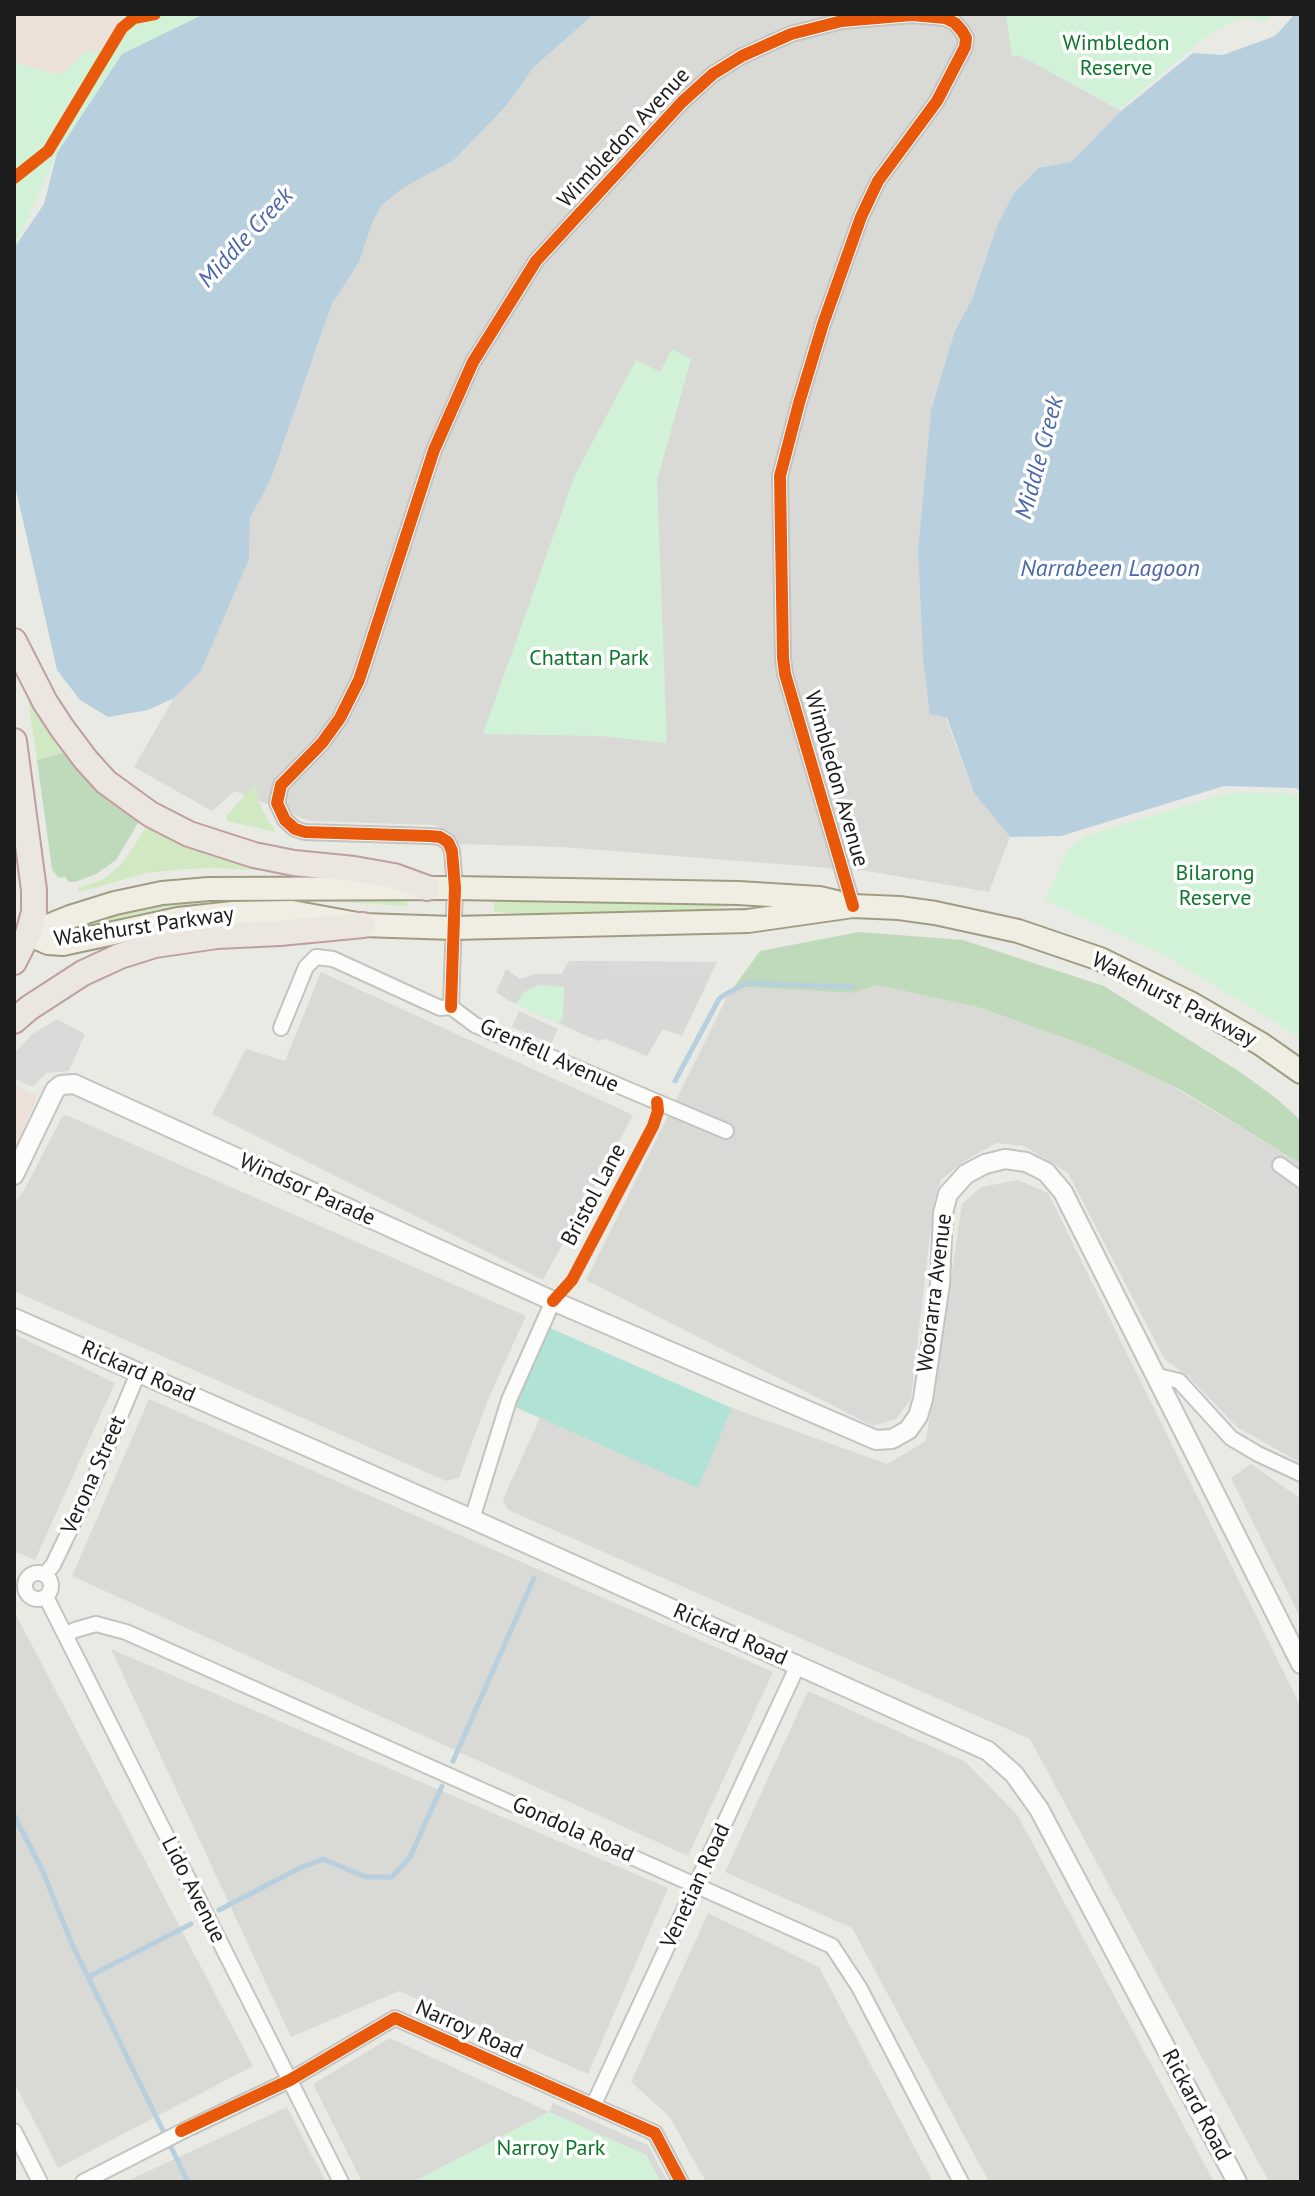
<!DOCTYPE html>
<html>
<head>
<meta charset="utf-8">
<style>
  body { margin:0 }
  #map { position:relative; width:1315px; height:2196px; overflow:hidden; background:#eaeae5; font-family:"PT Sans",sans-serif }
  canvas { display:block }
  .frame { position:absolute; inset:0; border:16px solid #1c1c1c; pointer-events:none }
</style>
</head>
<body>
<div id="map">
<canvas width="1315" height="2196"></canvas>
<div class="frame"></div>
</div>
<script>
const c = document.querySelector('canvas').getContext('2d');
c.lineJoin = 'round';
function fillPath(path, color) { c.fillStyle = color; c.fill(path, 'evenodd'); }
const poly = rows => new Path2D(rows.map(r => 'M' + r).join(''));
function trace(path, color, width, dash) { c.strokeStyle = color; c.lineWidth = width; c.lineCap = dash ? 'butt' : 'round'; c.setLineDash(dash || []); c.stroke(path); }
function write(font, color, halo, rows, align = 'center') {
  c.font = font + ' "PT Sans",sans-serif'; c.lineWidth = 7; c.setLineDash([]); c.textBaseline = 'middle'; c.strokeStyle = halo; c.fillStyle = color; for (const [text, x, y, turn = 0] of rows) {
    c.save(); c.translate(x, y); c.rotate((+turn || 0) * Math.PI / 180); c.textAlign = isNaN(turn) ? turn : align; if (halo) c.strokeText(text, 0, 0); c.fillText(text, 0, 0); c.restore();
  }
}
fillPath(poly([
  [594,14,1006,14,1012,56,1018,55,1025,58,1121,111,1071,162,1038,168,1014,193,997,226,972,299,954,333,931,410,918,550,923,659,974,793,1010,837,989,892,867,871,562,847,457,844,435,825,309,821,235,791,212,811,134,767,174,698,201,671,249,559,250,518,271,479,331,306,359,262,372,223,382,205,403,188,454,160,507,105,533,68],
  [321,972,633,1115,543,1280,212,1114,246,1049,285,1061],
  [877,985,981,1008,1092,1048,1174,1087,1301,1164,1301,1463,1237,1427,1188,1376,1165,1360,1068,1173,1024,1146,997,1143,964,1161,941,1180,934,1201,911,1399,896,1419,873,1426,586,1280,728,995,744,987,852,993],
  [66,1115,526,1316,489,1397,459,1478,446,1481,14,1291,14,1204,23,1192,62,1117],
  [1018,1180,1048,1193,1301,1707,1301,2182,1269,2182,1030,1739,508,1510,505,1505,503,1499,540,1418,698,1487,732,1408,887,1464,926,1441,962,1204,981,1187],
  [14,1334,115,1383,35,1560,14,1551],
  [149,1399,773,1672,688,1856,72,1576],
  [1251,1464,1301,1499,1301,1619,1231,1478],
  [14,1611,253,2066,58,2168,14,2082],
  [111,1649,668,1888,588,2074,399,1991,291,2037],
  [808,1691,966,1762,1018,1816,1214,2182,989,2182,852,1928,725,1872],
  [708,1913,819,1967,933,2182,706,2182,669,2116,631,2082],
  [390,2038,549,2112,413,2182,362,2182,313,2084],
  [287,2107,326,2182,125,2182]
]), '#d9d9d6');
fillPath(poly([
  [14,14,122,14,118,27,100,51,86,51,60,75,14,62],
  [14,1084,38,1096,14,1150]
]), '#ece0d9');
fillPath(poly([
  [569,961,717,962,682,1036,663,1029,647,1056,606,1039,598,1041,507,1000,496,992,506,969,520,979,534,974,562,974]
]), '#d8d8d6');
fillPath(poly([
  [28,700,69,751,37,760],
  [254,785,257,785,257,797,263,812,276,832,227,821,226,816],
  [147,826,153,829,155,826,281,871,210,868,173,870,147,873,79,892,78,888,102,880,122,864],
  [407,896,407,906,309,900,249,899,206,902,136,914,80,929,79,923,172,899],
  [495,897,731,903,728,907,701,910,625,914,535,914,494,912]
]), '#d0e9c3');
fillPath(poly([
  [69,751,141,818,116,860,96,874,75,882,68,882,66,877,58,878,52,869,37,760],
  [859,932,963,940,1104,986,1243,1074,1277,1099,1301,1121,1301,1164,1181,1090,1092,1048,981,1008,877,985,852,993,744,987,728,995,760,951]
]), '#bfdaba');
fillPath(poly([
  [122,14,204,14,122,54,57,153,14,248,14,62,60,75,86,51,100,51,118,27],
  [1006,14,1274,14,1264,22,1243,18,1214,31,1119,109,1025,58,1018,55,1012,56],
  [672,349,691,359,657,481,667,743,600,736,483,734,575,475,636,360,660,372],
  [1228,793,1289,793,1301,798,1301,1040,1291,1032,1166,956,1045,900,1068,850,1085,836],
  [539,985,564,987,563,1018,559,1023,516,1005,522,994,531,988],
  [549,2112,647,2155,661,2182,413,2182]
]), '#d2f2d8');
fillPath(poly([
  [550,1328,732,1408,698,1488,513,1406]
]), '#b0e2d6');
fillPath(poly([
  [569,961,717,962,709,976,562,974],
  [519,1011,558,1029,551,1044,512,1027],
  [57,1019,85,1034,69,1071,46,1073,33,1087,14,1078,14,1054,31,1035],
  [553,2103,648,2145,668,2182,661,2182,646,2155,549,2112]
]), '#d9d9d7');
fillPath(poly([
  [204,14,594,14,533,68,507,105,454,160,403,188,382,205,372,223,359,262,331,306,271,479,250,518,249,559,201,671,174,698,148,710,108,717,80,700,57,670,14,481,14,248,44,204,57,153,122,54],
  [1295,14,1301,14,1301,791,1296,788,1224,786,1061,836,1010,837,974,793,947,718,930,714,923,659,918,550,931,410,954,333,972,299,997,226,1014,193,1038,168,1071,162,1121,111,1193,53,1223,55,1275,36]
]), '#b8cfde');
trace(poly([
  [675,1081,719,999,726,994,747,983,853,987],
  [453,1761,534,1578],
  [14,1815,43,1872,72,1944,188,2182],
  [219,1910,300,1868,323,1859,366,1877,392,1877,410,1857,442,1786],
  [88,1977,191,1924]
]), '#b8cfde', 5);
const minor = poly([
  [451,1007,455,888,452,851,448,842,440,837,430,836,305,832,295,829,285,820,277,803,281,785,322,743,340,718,359,680,434,450,473,362,536,261,682,102,713,74,742,56,791,34,842,21,912,15,945,18,955,23,962,31,966,38,965,47,937,101,878,181,861,217,823,324,799,403,780,476,783,658,785,674,853,906],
  [281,1028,306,967,316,957,333,959,440,1008,451,1007,475,1025,726,1131],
  [1280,1165,1301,1180],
  [1158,1376,1179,1381,1231,1438,1258,1454,1301,1474],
  [472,1519,509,1400,553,1301],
  '25 1586a13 13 0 1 1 26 0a13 13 0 1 1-26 0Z',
  [45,1574,53,1565,91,1486,138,1373],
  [46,1597,341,2182],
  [65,1635,75,1630,96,1624,126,1632,832,1946,859,1987,961,2182],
  [593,2106,798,1665],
  [14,2131,40,2182],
  [83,2182,187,2129,290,2080,395,2018,655,2133,681,2182]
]);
const tertiary = poly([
  [14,1175,55,1090,61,1085,74,1084,553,1301,876,1440,892,1439,908,1430,918,1416,923,1399,940,1284,943,1213,948,1194,966,1174,985,1164,1005,1159,1026,1162,1046,1172,1063,1192,1301,1664],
  [14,1318,472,1519,988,1751,1014,1774,1039,1809,1237,2182]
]);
const primary = poly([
  [28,934,48,943,63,944,178,919,233,913,292,912,363,925,453,928,748,921,853,906,899,908,935,913,1018,931,1100,959,1192,1004,1261,1044,1301,1072],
  [28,934,70,917,115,903,162,893,209,889,455,888,738,893,819,898,836,902]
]);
const trunk = poly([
  [14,641,45,702,62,728,86,760,106,782,150,814,189,834,254,855,294,863,354,869,394,876,427,888],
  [14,741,34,890,34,912,28,934,14,962],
  [14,1021,29,1008,83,973,120,956,155,945,217,936,280,933,363,925]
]);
trace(minor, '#c3c3c1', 18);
trace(tertiary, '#c3c3c1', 22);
trace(primary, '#a09c82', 26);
trace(trunk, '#bf9ea0', 28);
trace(minor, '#fcfcfb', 14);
trace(tertiary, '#fcfcfb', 18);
trace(primary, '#f0ede3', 22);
trace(trunk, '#ece6e0', 24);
trace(poly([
  [14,178,48,151,122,28,134,18,155,14],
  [451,1007,455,888,452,851,448,842,440,837,430,836,305,832,295,829,285,820,277,803,281,785,322,743,340,718,359,680,434,450,473,362,536,261,682,102,713,74,742,56,791,34,842,21,912,15,945,18,955,23,962,31,966,38,965,47,937,101,878,181,861,217,823,324,799,403,780,476,783,658,785,674,853,906],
  [553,1301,572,1280,653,1126,658,1111,657,1102],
  [181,2131,290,2080,395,2018,655,2133,681,2182]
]), '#e8590c', 12);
write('22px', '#0d772a', '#fff', [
  ["Wimbledon",1116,44],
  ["Reserve",1116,69],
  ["Chattan Park",589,659],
  ["Bilarong",1215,874],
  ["Reserve",1215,899],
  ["Narroy Park",551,2149]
]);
write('22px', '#1c1c1c', '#fff', [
  ["Wimbledon Avenue",624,138,-47],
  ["Wimbledon Avenue",836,779,74],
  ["Wakehurst Parkway",144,927,-8],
  ["Wakehurst Parkway",1174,1000,27],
  ["Grenfell Avenue",549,1056,24],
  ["Windsor Parade",307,1190,24],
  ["Bristol Lane",594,1195,-62],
  ["Woorarra Avenue",935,1293,-83],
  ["Rickard Road",138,1372,24],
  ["Verona Street",94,1475,-66],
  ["Rickard Road",730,1635,24],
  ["Gondola Road",573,1830,24],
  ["Venetian Road",696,1886,-65],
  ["Lido Avenue",193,1890,63],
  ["Narroy Road",469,2030,24],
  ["Rickard Road",1196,2105,62]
]);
write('italic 24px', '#4a67a9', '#fff', [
  ["Middle Creek",246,238,-47],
  ["Middle Creek",1040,458,-75],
  ["Narrabeen Lagoon",1110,569]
]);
</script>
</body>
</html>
